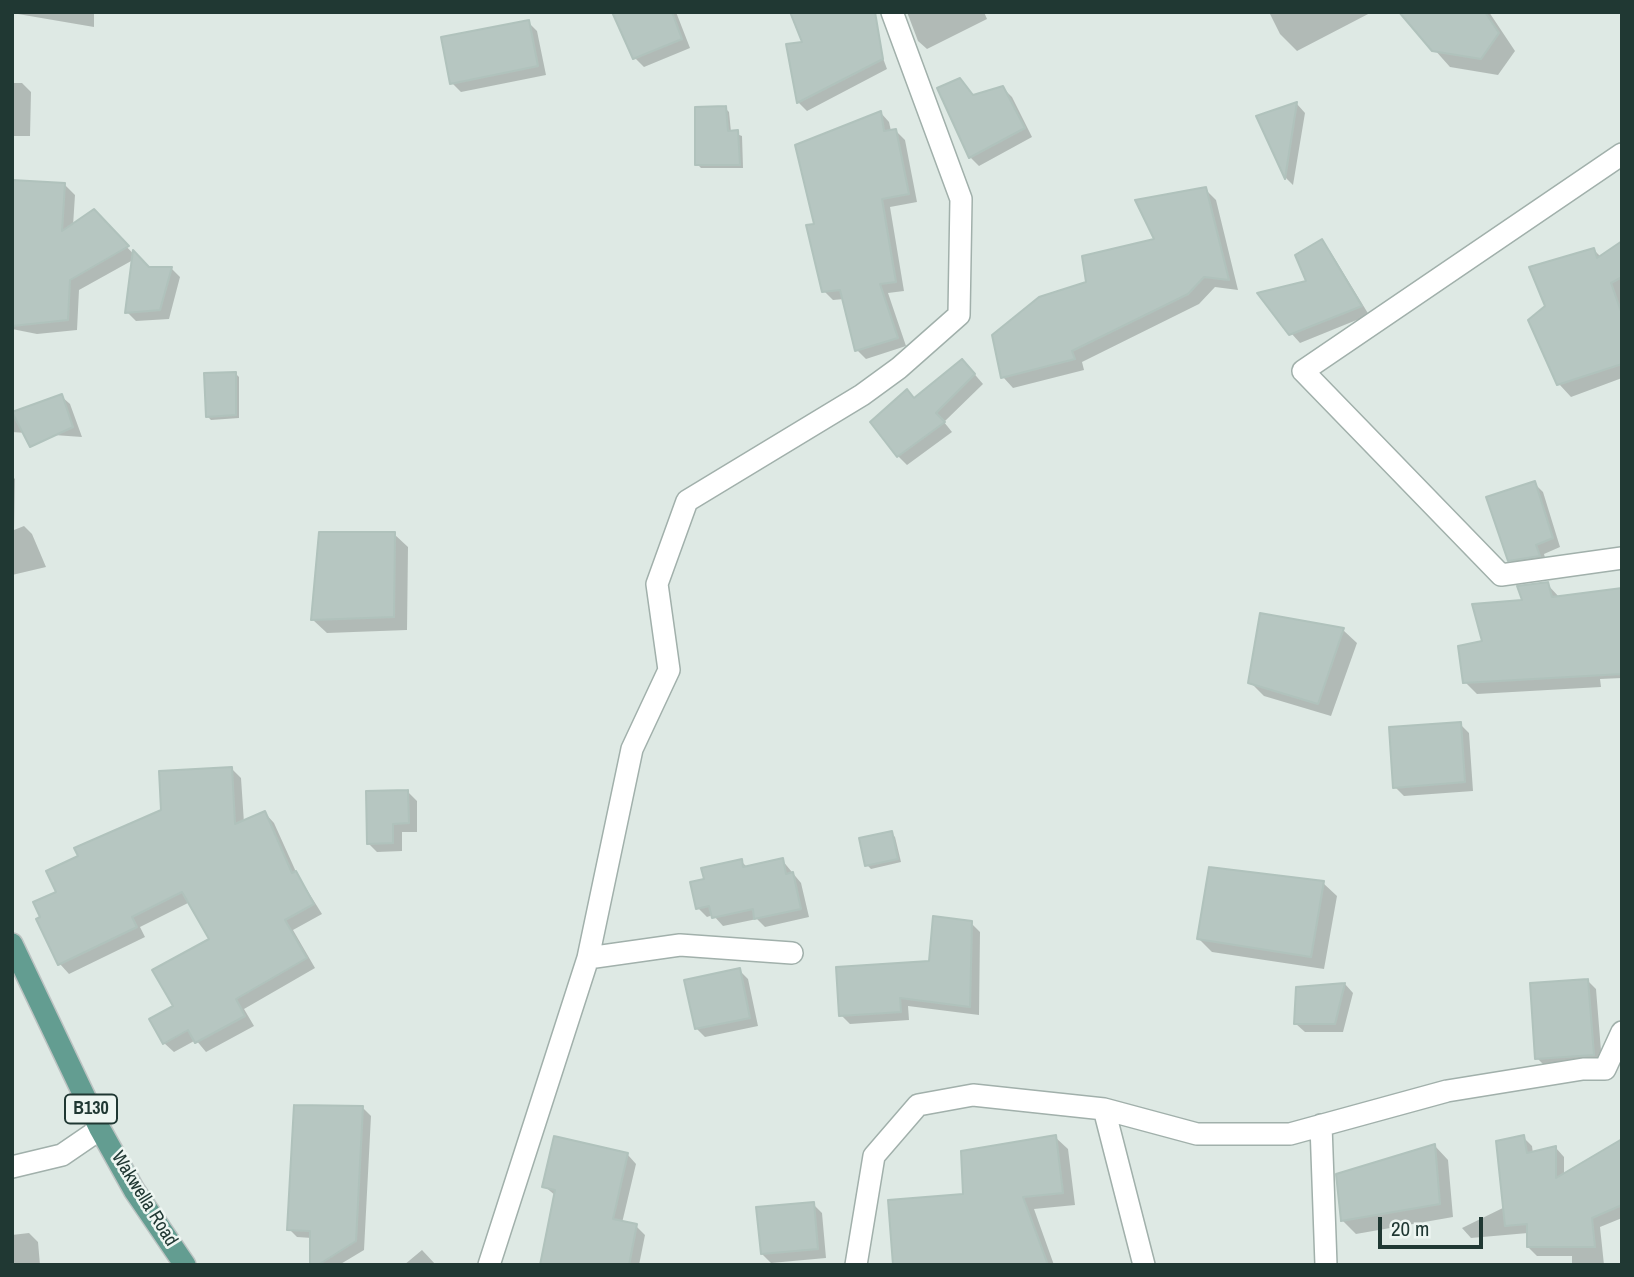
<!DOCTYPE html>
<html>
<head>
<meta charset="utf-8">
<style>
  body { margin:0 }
  #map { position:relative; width:1634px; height:1277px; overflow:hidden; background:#dee9e4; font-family:"Archivo Narrow",sans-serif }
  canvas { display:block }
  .frame { position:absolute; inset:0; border:14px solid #203833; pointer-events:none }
  .scale { position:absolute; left:1378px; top:1217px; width:105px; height:32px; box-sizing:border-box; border:4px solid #203833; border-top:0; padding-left:9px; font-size:21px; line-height:24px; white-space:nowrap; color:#203833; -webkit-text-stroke:5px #eef6f2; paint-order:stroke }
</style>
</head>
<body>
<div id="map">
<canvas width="1634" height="1277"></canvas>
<div class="frame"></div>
<div class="scale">20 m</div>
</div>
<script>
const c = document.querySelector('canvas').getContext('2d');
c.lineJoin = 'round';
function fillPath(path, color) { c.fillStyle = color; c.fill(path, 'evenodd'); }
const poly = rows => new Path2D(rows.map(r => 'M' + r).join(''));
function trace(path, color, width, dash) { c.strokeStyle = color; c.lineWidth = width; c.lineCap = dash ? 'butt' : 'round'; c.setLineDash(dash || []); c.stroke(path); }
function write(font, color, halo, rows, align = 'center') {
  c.font = font + ' "Archivo Narrow",sans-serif'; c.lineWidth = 5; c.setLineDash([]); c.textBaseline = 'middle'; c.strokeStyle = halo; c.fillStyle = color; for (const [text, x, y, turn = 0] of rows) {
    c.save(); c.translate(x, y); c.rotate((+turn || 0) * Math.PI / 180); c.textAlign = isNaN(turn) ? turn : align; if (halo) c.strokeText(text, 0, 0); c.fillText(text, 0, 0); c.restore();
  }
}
fillPath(poly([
  [12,12,94,12,94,27,12,13],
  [614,12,676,12,690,48,644,67,635,58],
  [866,12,887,69,807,111,798,102,804,44],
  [907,12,984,12,987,19,927,49,918,41],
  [1269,12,1372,12,1297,51,1280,34],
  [1401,12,1489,12,1515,51,1498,75,1450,67],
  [528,22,537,31,546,75,461,92,452,83],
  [12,83,22,83,31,92,30,136,12,136],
  [1003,88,1012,97,1032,137,979,166,970,157,974,97],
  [1297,104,1305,113,1293,185,1286,178,1259,117],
  [725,108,729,112,731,132,742,136,743,168,701,168,697,164],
  [881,113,889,122,891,131,896,131,905,140,917,202,890,207,904,291,888,293,906,346,866,359,857,350,844,299,833,300,824,291,816,225],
  [12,182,65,185,75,195,73,226,93,212,148,269,171,268,180,277,169,319,136,321,127,312,133,260,79,290,77,330,37,334,12,329],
  [1205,189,1216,200,1238,290,1215,287,1199,304,1082,362,1084,370,1013,388,1003,377,1088,283,1156,240],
  [1321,242,1330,251,1369,315,1300,343,1291,333],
  [1622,248,1622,378,1571,397,1559,384,1547,306,1593,249,1601,257],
  [971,370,983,384,944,422,952,432,907,465,898,456,915,400],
  [235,373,239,377,239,418,211,420,207,416],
  [61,396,70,404,82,437,12,432,12,413],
  [12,476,15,479,14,530,24,526,32,534,46,567,12,575],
  [1534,483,1543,492,1560,547,1544,554,1547,565,1519,569,1510,560],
  [394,534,408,547,407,630,327,633,313,620],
  [1547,584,1560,598,1622,589,1622,678,1600,679,1601,687,1477,694,1465,682,1484,642],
  [1343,630,1357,643,1331,716,1264,696,1250,682],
  [1460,724,1469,733,1473,791,1404,796,1395,787],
  [232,769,241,778,244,823,265,813,274,823,297,874,322,914,293,930,315,968,244,1009,254,1026,206,1052,196,1040,174,1052,164,1043,175,1007,211,940,190,902,140,927,145,937,69,974,60,964,38,920,58,892,163,811],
  [408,792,417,801,417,832,402,832,402,851,377,852,368,843],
  [891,833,895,837,901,862,871,869,867,865],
  [782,860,801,883,809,917,765,927,757,919,723,926,713,915,707,917,698,908,706,880,741,861,748,868],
  [1323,883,1337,896,1324,969,1212,952,1199,939],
  [971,923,980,932,979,1015,908,1006,909,1020,850,1024,841,1015,930,963],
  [739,970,748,979,758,1026,705,1037,696,1028],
  [1587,980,1596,989,1602,1063,1546,1067,1537,1058],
  [1345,984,1353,993,1343,1032,1305,1032,1296,1024],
  [363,1108,371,1116,364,1250,339,1265,312,1265,312,1238,297,1237,289,1229],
  [1055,1137,1068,1149,1075,1205,1034,1209,1054,1265,895,1265,964,1196],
  [1523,1137,1532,1146,1533,1154,1556,1148,1564,1157,1564,1175,1622,1141,1622,1218,1600,1227,1604,1265,1572,1265,1572,1256,1537,1256,1528,1247,1528,1233,1471,1238,1462,1228,1513,1203],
  [1435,1146,1448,1160,1453,1217,1356,1234,1342,1220],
  [628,1155,636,1164,622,1223,636,1226,645,1235,639,1265,542,1265,556,1196,544,1186],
  [813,1204,822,1213,826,1258,771,1263,762,1254],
  [29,1233,38,1242,40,1265,12,1265,12,1235],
  [422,1250,436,1265,404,1265]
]), '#0003');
const building = poly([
  [612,12,672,12,682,39,633,59,612,12],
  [790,12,875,12,883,59,797,103,786,44,802,42,790,12],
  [1399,12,1485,12,1499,33,1481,59,1432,51,1399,12],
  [529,20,538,66,450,84,441,37,529,20],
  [960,78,973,95,1003,86,1025,128,969,158,937,88,960,78],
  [1297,102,1285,179,1256,116,1297,102],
  [726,106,728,131,738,130,740,165,695,165,695,107,726,106],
  [881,111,884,131,896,129,909,194,882,199,896,282,880,284,898,338,855,351,840,290,822,292,806,225,814,224,795,145,881,111],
  [12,180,65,183,62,231,94,209,129,246,70,280,68,320,12,326,12,180],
  [1206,187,1229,280,1204,277,1188,294,1072,351,1075,359,1001,378,992,335,1039,297,1086,282,1082,256,1154,239,1135,200,1206,187],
  [1322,239,1362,306,1289,335,1257,293,1306,281,1295,255,1322,239],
  [1622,241,1622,277,1611,283,1622,314,1622,364,1557,385,1528,320,1545,306,1529,267,1594,248,1597,258,1622,241],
  [133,250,149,267,172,267,160,310,125,313,133,250],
  [962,359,975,374,936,413,945,422,897,457,870,422,907,389,914,398,962,359],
  [236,372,236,415,206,417,204,373,236,372],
  [62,394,73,427,30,447,12,412,62,394],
  [1535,481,1553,538,1536,545,1540,556,1508,561,1486,497,1535,481],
  [319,532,395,532,394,617,311,620,319,532],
  [1548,582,1552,597,1622,588,1622,674,1463,683,1458,646,1482,641,1472,604,1522,600,1517,586,1548,582],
  [1260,613,1344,628,1318,704,1248,683,1260,613],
  [1461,722,1465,782,1393,788,1389,727,1461,722],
  [232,767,235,824,265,811,292,873,296,871,314,904,285,920,307,958,236,999,245,1016,195,1043,188,1030,163,1044,149,1019,173,1006,152,970,209,939,182,892,132,917,137,927,58,965,36,919,40,917,33,902,56,892,46,871,78,856,74,848,161,810,159,771,232,767],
  [408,790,409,823,393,824,393,843,367,844,366,791,408,790],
  [892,831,898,859,865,866,859,838,892,831],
  [783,858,786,874,793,872,801,909,754,919,753,909,712,918,709,906,696,909,690,882,704,879,701,868,742,859,743,867,783,858],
  [1209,867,1324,881,1311,957,1197,939,1209,867],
  [933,916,972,921,970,1007,900,998,901,1012,839,1016,836,967,929,961,933,916],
  [740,968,750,1018,695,1029,684,980,740,968],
  [1588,979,1594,1055,1535,1059,1530,983,1588,979],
  [1345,983,1335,1024,1294,1024,1296,987,1345,983],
  [294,1105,363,1106,356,1241,318,1265,310,1265,310,1231,287,1230,294,1105],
  [1056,1135,1063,1193,1023,1197,1048,1265,893,1265,888,1200,963,1194,961,1151,1056,1135],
  [1524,1135,1527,1153,1556,1146,1556,1178,1622,1139,1622,1205,1592,1218,1595,1247,1527,1247,1527,1224,1505,1226,1496,1141,1524,1135],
  [554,1136,628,1153,613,1219,637,1224,629,1265,540,1265,555,1190,542,1187,554,1136],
  [1435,1144,1440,1204,1341,1221,1336,1174,1435,1144],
  [814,1202,818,1249,761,1254,756,1207,814,1202]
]);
fillPath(building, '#b6c6c1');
trace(building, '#b0c2bc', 2);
const minor = poly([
  [1622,154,1303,371,1501,575,1622,558],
  [588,958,680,945,792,953],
  [1104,1109,1144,1265],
  [1321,1125,1326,1265],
  [12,1167,62,1155,100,1129],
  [489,1265,588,958,632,749,669,670,657,584,687,501,862,395,899,368,959,315,961,199,892,12],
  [856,1265,874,1156,918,1105,973,1095,1104,1109,1197,1134,1290,1134,1447,1091,1583,1069,1605,1069,1622,1032]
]);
const primary = poly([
  [12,944,100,1129,134,1190,185,1265]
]);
trace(minor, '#a1b0ab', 24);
trace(primary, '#bcc3c2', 24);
trace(minor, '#fff', 21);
trace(primary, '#639d91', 21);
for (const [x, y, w] of [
  [91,1109,52]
]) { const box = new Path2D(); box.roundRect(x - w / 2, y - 14.5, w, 29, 5); c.fillStyle = '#eef6f2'; c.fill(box); trace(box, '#203833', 2); }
write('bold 18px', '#203833', null, [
  ["B130",91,1109]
]);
write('19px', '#203833', '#eef6f2', [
  ["Wakwella Road",144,1199,58]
]);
</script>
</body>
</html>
